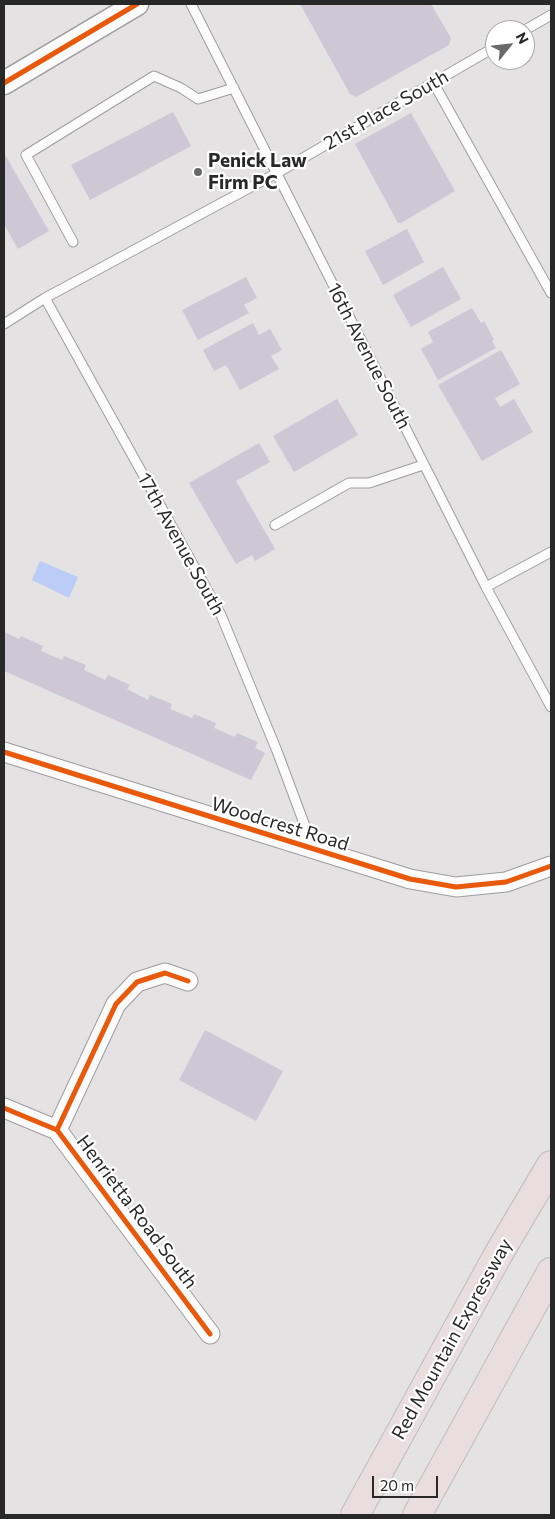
<!DOCTYPE html>
<html>
<head>
<meta charset="utf-8">
<style>
  body { margin:0 }
  #map { position:relative; width:555px; height:1519px; overflow:hidden; background:#e4e2e3; font-family:Commissioner,sans-serif }
  canvas { display:block }
  .frame { position:absolute; inset:0; border:5px solid #292829; pointer-events:none }
  .north { position:absolute; left:485px; top:20px; width:50px; height:50px; box-sizing:border-box; background:#fff; border:1px solid #a9a9a9; border-radius:50%; rotate:61deg; font-size:14px; font-weight:700; line-height:20px; text-align:center; color:#292829 }
  .north::after { content:''; display:block; margin:auto; width:18px; height:22px; background:#6a696a; clip-path:polygon(50% 0,100% 100%,50% 72%,0 100%) }
  .scale { position:absolute; left:372px; top:1476px; width:66px; height:22px; box-sizing:border-box; border:2px solid #292829; border-top:0; padding-left:6px; font-size:15px; line-height:18px; white-space:nowrap; color:#292829; -webkit-text-stroke:4px #fff; paint-order:stroke }
</style>
</head>
<body>
<div id="map">
<canvas width="555" height="1519"></canvas>
<div class="frame"></div>
<div class="north">N</div>
<div class="scale">20 m</div>
</div>
<script>
const c = document.querySelector('canvas').getContext('2d');
c.lineJoin = 'round';
function fillPath(path, color) { c.fillStyle = color; c.fill(path, 'evenodd'); }
const poly = rows => new Path2D(rows.map(r => 'M' + r).join(''));
function trace(path, color, width, dash) { c.strokeStyle = color; c.lineWidth = width; c.lineCap = dash ? 'butt' : 'round'; c.setLineDash(dash || []); c.stroke(path); }
function write(font, color, halo, rows, align = 'center') {
  c.font = font + ' Commissioner,sans-serif'; c.lineWidth = 4.5; c.setLineDash([]); c.textBaseline = 'middle'; c.strokeStyle = halo; c.fillStyle = color; for (const [text, x, y, turn = 0] of rows) {
    c.save(); c.translate(x, y); c.rotate((+turn || 0) * Math.PI / 180); c.textAlign = isNaN(turn) ? turn : align; if (halo) c.strokeText(text, 0, 0); c.fillText(text, 0, 0); c.restore();
  }
}
fillPath(poly([
  [40,561,78,577,69,598,32,580]
]), '#bbcdf6');
fillPath(poly([
  [300,4,431,4,451,38,449,45,356,97,350,94],
  [173,112,191,146,90,200,71,165],
  [411,113,455,191,401,223,398,223,355,144],
  [4,153,49,231,18,249,4,224],
  [407,229,424,262,383,285,365,251],
  [443,267,461,299,411,327,393,295],
  [246,277,257,298,244,305,249,313,198,340,182,310],
  [472,308,481,323,484,321,494,340,492,341,496,348,438,380,421,349,433,342,428,332],
  [253,323,259,335,270,329,282,350,271,356,279,369,240,390,226,365,214,371,203,350],
  [501,350,520,384,495,398,500,407,514,399,533,432,482,461,438,385],
  [337,399,358,435,294,472,273,436],
  [259,443,270,462,236,481,275,549,255,561,252,555,236,564,189,483],
  [4,632,19,639,21,636,43,646,41,651,62,660,64,656,86,665,84,670,105,680,108,675,130,685,127,689,148,700,150,695,172,704,170,709,192,718,194,714,216,723,214,728,235,737,237,733,258,742,255,748,265,753,251,780,4,671],
  [205,1030,283,1071,256,1121,179,1080]
]), '#cdc7d6');
const service = poly([
  [191,4,486,587,551,707],
  [525,30,551,15],
  [433,82,551,293],
  [73,242,26,155,154,76,181,88,198,99,234,88],
  [45,298,221,615,277,751,305,826,304,847],
  [4,324,45,298,277,173,495,47],
  [275,525,349,483,369,483,423,465],
  [486,587,551,552]
]);
const minor = poly([
  [4,752,410,879,456,887,506,882,551,866],
  [4,1108,57,1130,210,1334],
  [57,1130,116,1004,137,982,165,973,188,981]
]);
const tertiary = poly([
  [4,83,137,4]
]);
const motorway = poly([
  [355,1515,499,1253,551,1165],
  [417,1515,551,1272]
]);
trace(service, '#9e9c9d', 11);
trace(minor, '#9e9c9d', 21);
trace(tertiary, '#9e9c9d', 25);
trace(motorway, '#bebdbe', 30);
trace(service, '#fbfbfb', 9);
trace(minor, '#fbfbfb', 19);
trace(tertiary, '#fbfbfb', 22);
trace(motorway, '#eadde0', 28);
trace(poly([
  [4,83,137,4],
  [4,752,410,879,456,887,506,882,551,866],
  [4,1108,57,1130,210,1334],
  [57,1130,116,1004,137,982,165,973,188,981]
]), '#e8590c', 5);
for (const [x, y, r, color] of [
  [198,172,5,"#6a696a"]
]) { const dot = new Path2D(); dot.arc(x, y, r, 0, 2 * Math.PI); c.fillStyle = color; c.fill(dot); trace(dot, '#fff', 2); }
write('19px', '#292829', '#fff', [
  ["21st Place South",386,110,-30],
  ["16th Avenue South",369,356,63],
  ["17th Avenue South",181,544,61],
  ["Woodcrest Road",280,824,17],
  ["Henrietta Road South",137,1212,53],
  ["Red Mountain Expressway",452,1339,-61]
]);
write('bold 19px', '#292829', '#fff', [
  ["Penick Law",208,161],
  ["Firm PC",208,183]
], 'left');
</script>
</body>
</html>
